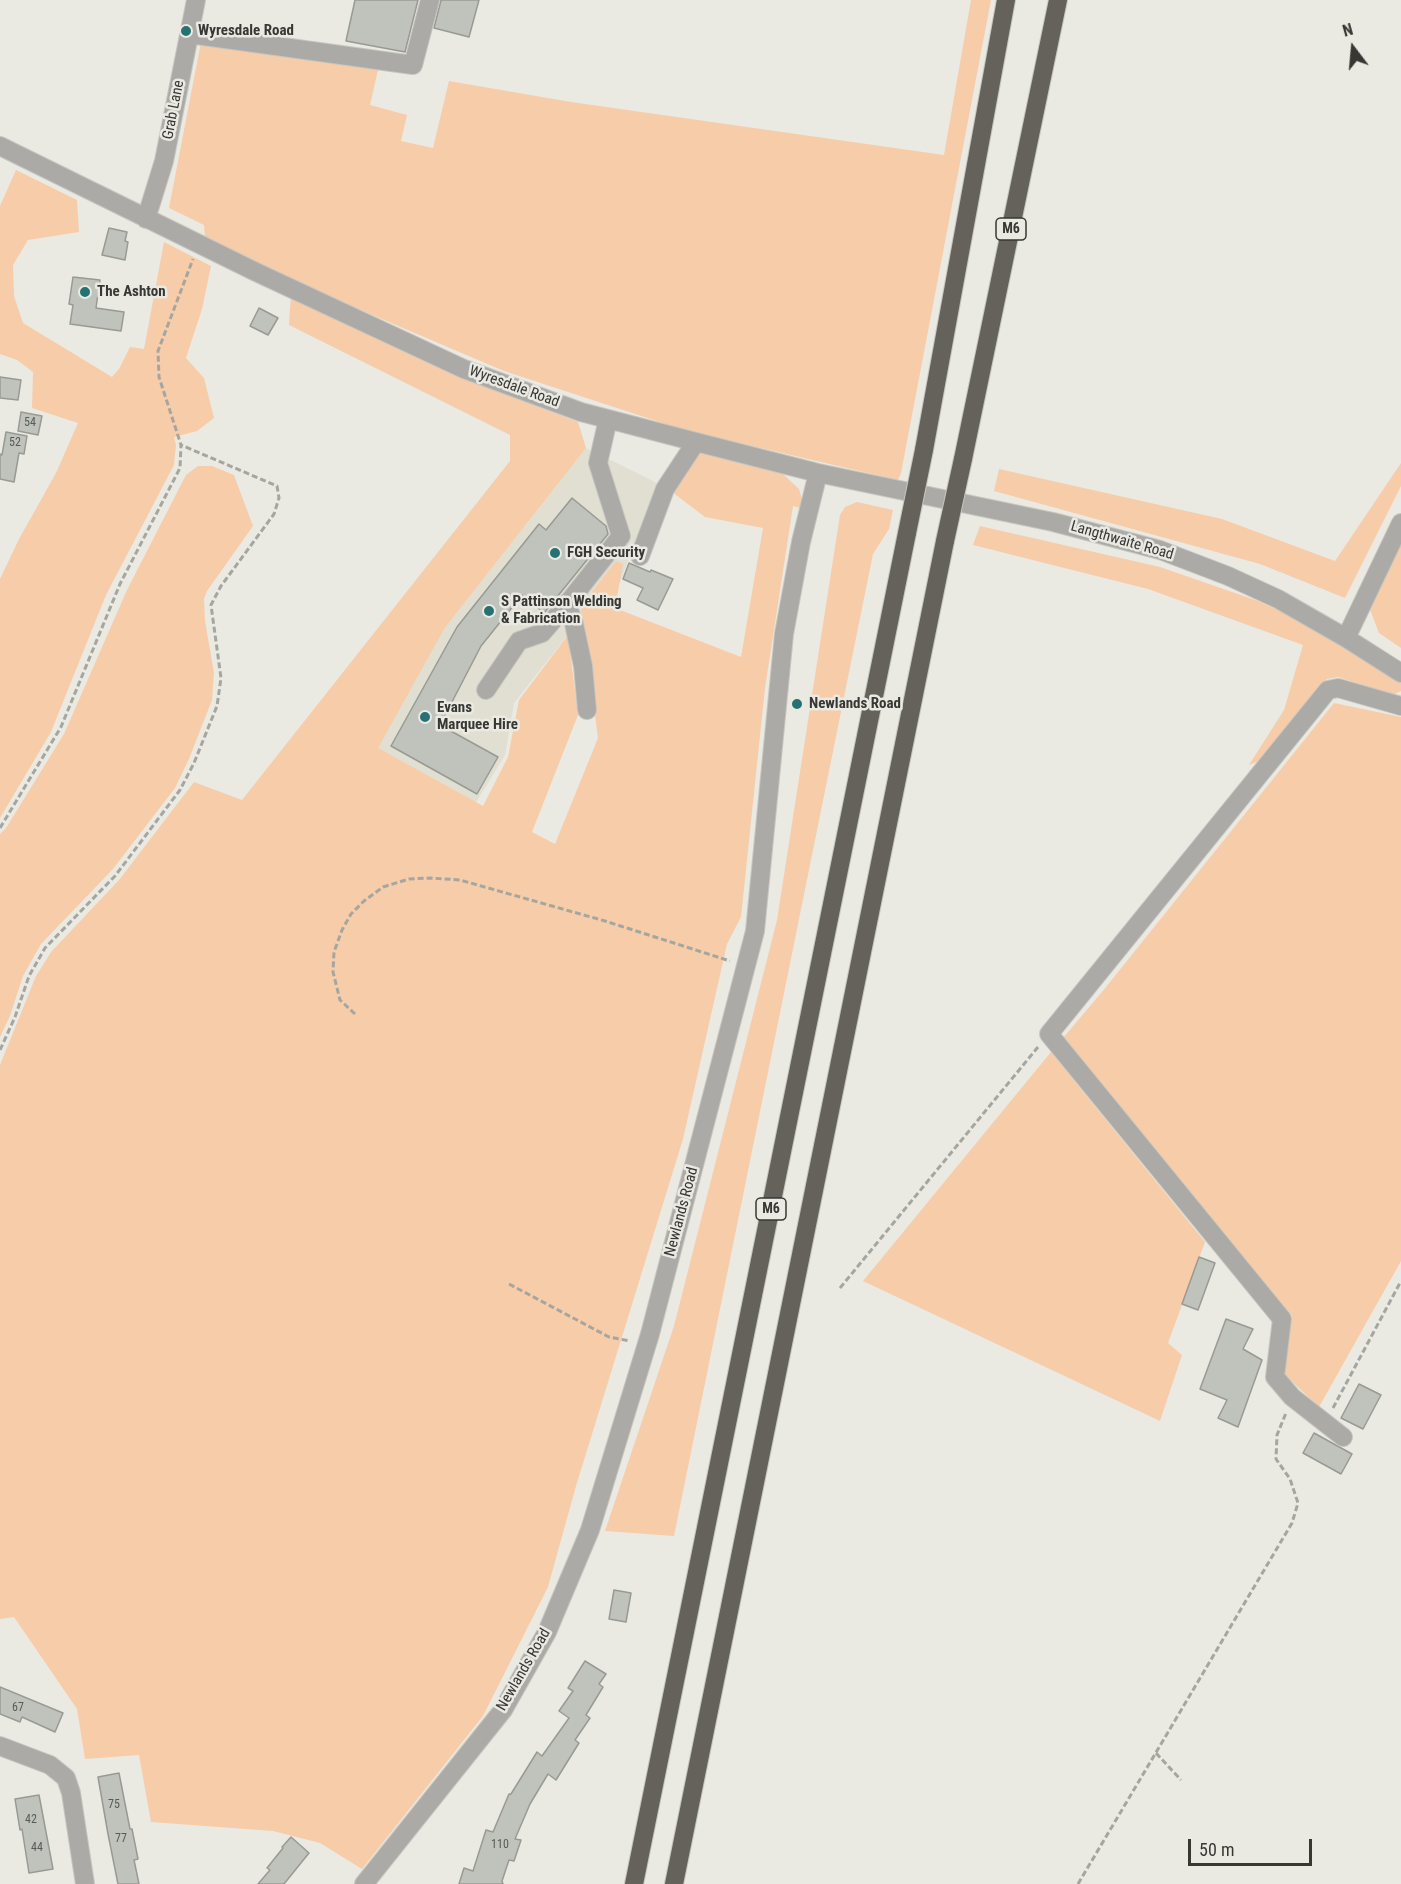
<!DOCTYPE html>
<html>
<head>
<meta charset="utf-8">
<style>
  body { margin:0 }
  #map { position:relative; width:1401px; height:1884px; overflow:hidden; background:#eaeae3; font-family:"Roboto Condensed",sans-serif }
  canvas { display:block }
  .north { position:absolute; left:1323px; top:18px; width:60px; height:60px; -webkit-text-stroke:4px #eaeae3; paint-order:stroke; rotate:344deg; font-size:16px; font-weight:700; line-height:24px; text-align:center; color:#373734 }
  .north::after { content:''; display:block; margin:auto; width:21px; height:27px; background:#373734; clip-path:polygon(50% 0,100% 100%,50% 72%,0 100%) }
  .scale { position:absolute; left:1188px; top:1839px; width:124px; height:27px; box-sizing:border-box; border:3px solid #373734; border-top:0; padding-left:8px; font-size:18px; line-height:21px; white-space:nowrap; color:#373734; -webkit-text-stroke:4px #eaeae3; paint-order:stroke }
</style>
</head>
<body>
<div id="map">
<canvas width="1401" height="1884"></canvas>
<div class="north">N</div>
<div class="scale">50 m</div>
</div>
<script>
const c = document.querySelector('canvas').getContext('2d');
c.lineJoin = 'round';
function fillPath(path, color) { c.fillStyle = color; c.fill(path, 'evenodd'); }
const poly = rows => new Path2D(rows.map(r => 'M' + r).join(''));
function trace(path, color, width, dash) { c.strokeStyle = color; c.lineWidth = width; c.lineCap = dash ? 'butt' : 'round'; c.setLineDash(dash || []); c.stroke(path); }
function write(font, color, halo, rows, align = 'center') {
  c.font = font + ' "Roboto Condensed",sans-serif'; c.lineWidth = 5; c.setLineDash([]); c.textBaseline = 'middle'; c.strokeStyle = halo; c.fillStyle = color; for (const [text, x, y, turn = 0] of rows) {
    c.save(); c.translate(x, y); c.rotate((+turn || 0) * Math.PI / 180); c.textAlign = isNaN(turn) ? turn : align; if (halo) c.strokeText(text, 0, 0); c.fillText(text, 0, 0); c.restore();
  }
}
fillPath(poly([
  [586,448,657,483,605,622,585,613,514,703,505,755,460,829,327,769,444,629]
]), '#e1dfd1');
fillPath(poly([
  [971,0,991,0,901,473,898,480,684,430,504,371,316,291,205,237,204,225,169,208,201,42,301,56,378,70,370,105,407,115,401,141,433,148,449,81,571,102,944,155],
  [16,170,77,200,79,232,28,240,13,265,14,296,23,323,112,377,119,369,130,347,144,349,164,242,211,266,202,309,186,358,204,378,214,418,197,431,174,437,176,445,174,465,106,595,51,732,0,818,0,579,19,539,56,473,78,423,32,408,33,372,17,360,0,354,0,206],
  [291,295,466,379,578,422,586,448,444,629,378,748,483,806,508,757,519,700,568,635,578,715,532,832,555,844,598,738,581,606,616,561,623,564,615,608,741,657,763,528,705,517,672,492,688,462,701,452,782,473,799,489,802,499,800,508,793,506,765,688,741,917,727,944,683,1139,576,1486,548,1587,483,1716,362,1869,320,1843,273,1831,151,1822,139,1755,85,1759,77,1709,14,1617,0,1619,0,1065,36,976,51,952,119,880,194,782,242,800,510,461,510,435,289,325],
  [1401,463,1401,486,1345,598,1260,564,994,491,999,469,1222,519,1335,561],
  [198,466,212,466,234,475,253,526,207,591,204,599,205,621,214,673,212,700,189,759,175,788,113,869,41,944,23,976,10,1016,0,1037,0,834,6,828,64,734,127,590,186,475],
  [857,502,893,510,889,529,873,554,674,1536,605,1531,674,1326,777,920,840,515,845,507],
  [980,526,1160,567,1258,601,1335,636,1401,683,1401,691,1392,695,1338,677,1327,679,1259,761,1249,765,1284,710,1303,645,1148,589,973,545],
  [1401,543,1401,648,1379,633,1369,607],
  [1334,703,1401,717,1401,1261,1319,1407,1283,1373,1292,1316,1063,1038,1102,992],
  [1051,1052,1205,1242,1168,1343,1182,1355,1160,1421,863,1281]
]), '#f7cca8');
const building = poly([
  [355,0,418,0,405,52,346,41,355,0],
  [441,0,479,0,469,37,434,28,441,0],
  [109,228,127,232,125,241,128,242,125,260,102,255,109,228],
  [73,277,100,280,96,308,124,312,121,331,70,324,73,305,69,304,73,277],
  [259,308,278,318,268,335,250,326,259,308],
  [0,377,21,380,18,400,0,398,0,377],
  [21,412,42,416,38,435,18,431,21,412],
  [6,432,27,436,24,454,19,453,14,482,0,479,0,454,2,455,6,432],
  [572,498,606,526,608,534,544,613,522,595,481,646,440,725,498,757,477,794,391,746,457,627,539,524,546,530,572,498],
  [629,563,650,572,651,570,673,579,658,610,637,600,643,588,623,579,629,563],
  [1199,1257,1215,1263,1198,1310,1182,1304,1199,1257],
  [1226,1319,1253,1329,1243,1349,1262,1360,1238,1427,1218,1418,1227,1400,1200,1389,1226,1319],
  [1359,1384,1381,1395,1363,1429,1341,1418,1359,1384],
  [1314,1433,1352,1454,1341,1474,1303,1453,1314,1433],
  [614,1590,631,1593,626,1622,609,1619,614,1590],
  [585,1661,606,1674,599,1684,603,1687,586,1715,590,1718,575,1740,579,1743,556,1780,548,1774,530,1804,515,1839,521,1840,514,1861,509,1860,502,1881,503,1884,459,1884,464,1868,473,1871,486,1830,493,1832,509,1794,511,1794,537,1752,542,1756,569,1718,559,1711,573,1691,568,1688,585,1661],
  [0,1687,63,1713,55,1732,22,1717,20,1722,0,1714,0,1687],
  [119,1773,130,1829,132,1829,138,1859,134,1860,139,1884,118,1884,108,1834,98,1777,119,1773],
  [39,1795,53,1869,29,1873,22,1829,20,1830,15,1799,39,1795],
  [291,1837,309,1853,284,1884,258,1884,270,1870,267,1868,283,1848,282,1847,291,1837]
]);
fillPath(building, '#c0c2bc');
trace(building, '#989a94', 1.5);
const minor = poly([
  [189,34,413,65,430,0],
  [0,146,256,272,464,369,581,412,696,442,818,473,1053,522,1160,550,1228,576,1278,599,1346,638,1401,673],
  [146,219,164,161,196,0],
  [640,556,665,489,696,442],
  [1346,638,1401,523],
  [486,690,519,641,542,633,567,604],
  [587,710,583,666,574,624,567,604,621,536,598,463,608,419],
  [1343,1437,1292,1397,1275,1377,1282,1319,1049,1034,1328,690,1338,688,1401,706],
  [0,1746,50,1765,66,1778,71,1793,85,1884],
  [364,1884,503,1710,547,1632,590,1530,650,1334,755,931,784,634,801,542,818,473]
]);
const highway = poly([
  [924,450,1006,0],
  [963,459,1058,0],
  [634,1884,907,533],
  [674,1884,945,541]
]);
trace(minor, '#c6c6c0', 20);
trace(highway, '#c6c6c0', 20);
trace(poly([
  [0,828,61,727,120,584,180,468,181,445,159,377,158,351,193,259],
  [355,1014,340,1000,333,972,334,952,342,930,351,914,364,901,383,887,409,879,430,878,460,880,605,921,730,961],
  [0,1050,15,1017,29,976,45,948,115,876,180,790,194,763,217,706,221,678,211,605,221,586,274,514,279,498,277,486,181,445],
  [509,1284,609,1337,630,1341],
  [840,1288,1038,1047],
  [1333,1408,1401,1281],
  [1156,1753,1181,1780],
  [1078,1884,1292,1523,1298,1503,1290,1479,1276,1459,1277,1435,1286,1413]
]), '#a6a6a0', 3, [6, 3]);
trace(minor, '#abaaa7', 18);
trace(highway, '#65625c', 18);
const highwayBridge = poly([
  [907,533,924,450],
  [945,541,963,459]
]);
trace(highwayBridge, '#c6c6c0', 20, []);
trace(highwayBridge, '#65625c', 18);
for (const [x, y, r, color] of [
  [186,31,6,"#267174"],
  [85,292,6,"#267174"],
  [555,553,6,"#267174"],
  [489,611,6,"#267174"],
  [797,704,6,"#267174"],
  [425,717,6,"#267174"]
]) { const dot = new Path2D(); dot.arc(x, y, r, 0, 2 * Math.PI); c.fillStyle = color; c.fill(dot); trace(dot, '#eaeae3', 2); }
write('12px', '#595a56', null, [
  ["54",30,423],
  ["52",15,443],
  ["67",18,1708],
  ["75",114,1805],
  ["42",31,1820],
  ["77",121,1839],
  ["110",500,1845],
  ["44",37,1848]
]);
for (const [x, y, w] of [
  [1011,229,30],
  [771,1209,30]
]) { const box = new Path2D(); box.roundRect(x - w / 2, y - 11, w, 22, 4.5); c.fillStyle = '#eaeae3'; c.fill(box); trace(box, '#373734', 1.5); }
write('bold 14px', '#373734', null, [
  ["M6",1011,229],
  ["M6",771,1209]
]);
write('bold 15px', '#373734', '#eaeae3', [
  ["Wyresdale Road",198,31],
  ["The Ashton",97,292],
  ["FGH Security",567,553],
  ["S Pattinson Welding",501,602],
  ["& Fabrication",501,619],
  ["Newlands Road",809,704],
  ["Evans",437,708],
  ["Marquee Hire",437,725]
], 'left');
write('15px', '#373734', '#eaeae3', [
  ["Grab Lane",174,110,-79],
  ["Wyresdale Road",514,387,20],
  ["Langthwaite Road",1122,541,16],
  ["Newlands Road",682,1212,-75],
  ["Newlands Road",524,1670,-60]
]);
</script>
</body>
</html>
